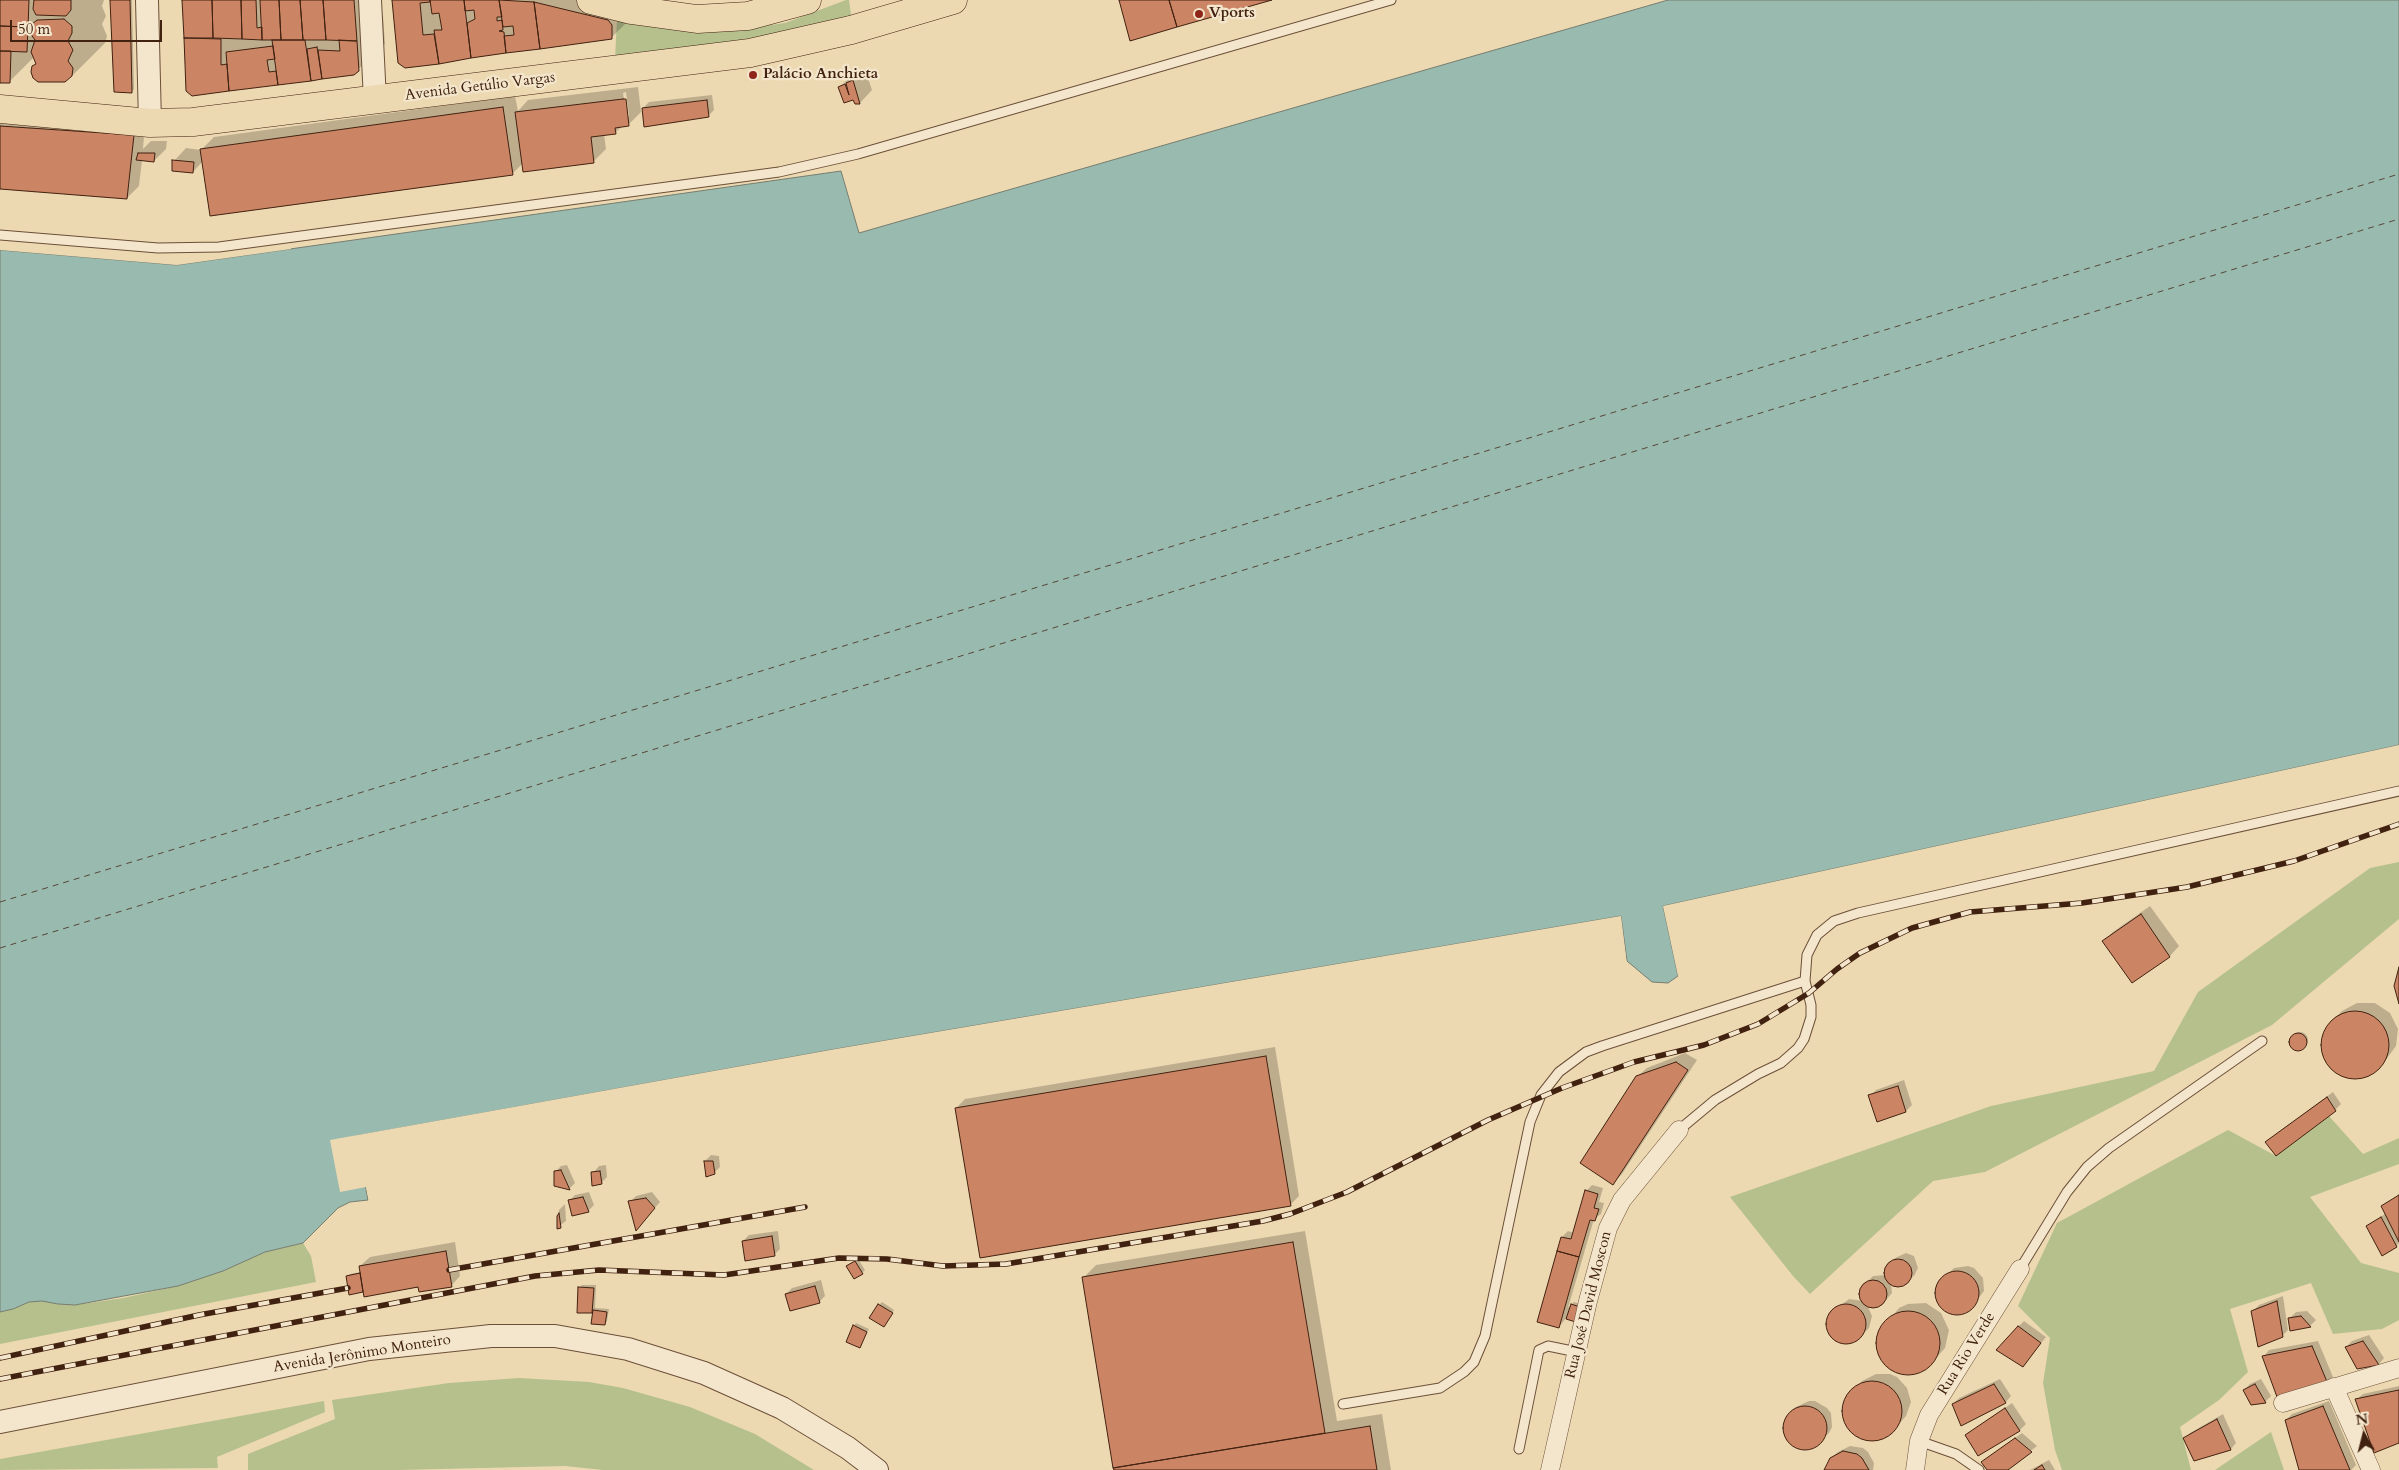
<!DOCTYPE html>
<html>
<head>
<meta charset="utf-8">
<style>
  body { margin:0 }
  #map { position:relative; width:2399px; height:1470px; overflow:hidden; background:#edd9b1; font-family:Cardo,serif }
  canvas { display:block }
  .north { position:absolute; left:2339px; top:1410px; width:50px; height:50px; -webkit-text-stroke:4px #f3e6cc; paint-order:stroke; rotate:352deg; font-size:14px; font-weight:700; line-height:20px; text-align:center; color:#412110 }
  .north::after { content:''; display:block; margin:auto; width:18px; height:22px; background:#412110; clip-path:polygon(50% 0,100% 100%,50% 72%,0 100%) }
  .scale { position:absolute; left:10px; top:20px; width:152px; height:22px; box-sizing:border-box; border:2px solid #412110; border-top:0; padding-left:6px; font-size:15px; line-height:18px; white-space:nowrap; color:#412110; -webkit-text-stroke:4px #f3e6cc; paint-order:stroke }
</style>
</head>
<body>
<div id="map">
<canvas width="2399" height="1470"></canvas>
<div class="north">N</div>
<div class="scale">50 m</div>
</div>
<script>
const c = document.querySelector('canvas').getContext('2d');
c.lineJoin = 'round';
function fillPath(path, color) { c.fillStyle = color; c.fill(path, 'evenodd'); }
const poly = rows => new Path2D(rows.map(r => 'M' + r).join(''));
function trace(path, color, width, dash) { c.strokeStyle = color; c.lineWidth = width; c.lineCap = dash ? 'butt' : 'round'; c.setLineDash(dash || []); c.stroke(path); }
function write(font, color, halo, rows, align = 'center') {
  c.font = font + ' Cardo,serif'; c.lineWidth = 4.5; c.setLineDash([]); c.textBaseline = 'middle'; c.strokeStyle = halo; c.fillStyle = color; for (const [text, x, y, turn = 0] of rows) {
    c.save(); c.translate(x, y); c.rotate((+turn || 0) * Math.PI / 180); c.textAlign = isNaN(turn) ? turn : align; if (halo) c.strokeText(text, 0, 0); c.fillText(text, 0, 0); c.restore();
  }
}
fillPath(poly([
  [846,0,849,0,852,22,800,34,615,59,617,20,727,31,785,23],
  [2399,862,2399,919,2272,1025,1985,1172,1933,1181,1810,1294,1793,1276,1730,1197,1991,1106,2154,1071,2198,992,2370,868],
  [2329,1116,2363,1154,2399,1138,2399,1164,2310,1197,2361,1263,2399,1273,2399,1320,2382,1329,2333,1334,2311,1283,2230,1309,2248,1372,2219,1400,2180,1427,2191,1470,2062,1470,2055,1450,2043,1383,2050,1338,2018,1306,2057,1223,2228,1130,2276,1156],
  [303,1243,311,1256,316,1282,0,1344,0,1312,13,1309,29,1302,42,1300,58,1304,75,1305,123,1298,178,1286,223,1271,265,1252],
  [519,1378,589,1382,623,1388,690,1407,755,1434,814,1470,603,1470,565,1466,399,1470,248,1470,248,1454,335,1419,332,1400,449,1383],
  [324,1401,325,1412,217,1457,218,1468,0,1470,0,1459],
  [2271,1432,2284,1470,2215,1470]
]), '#b5c08d');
const water = poly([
  [1668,0,2399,0,2399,745,1663,906,1678,976,1668,983,1652,982,1627,961,1621,916,836,1049,356,1136,368,1200,350,1202,338,1208,303,1243,265,1252,223,1271,178,1286,75,1305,58,1304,42,1301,29,1302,13,1309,0,1312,0,250,177,265,841,171,859,233,1668,0]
]);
fillPath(water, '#99baaf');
trace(water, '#767d6f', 1);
fillPath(poly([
  [291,246,291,249,177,265,0,250,0,248,177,263],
  [2399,745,2399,748,1666,908,1680,975,1678,976,1663,906],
  [1621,916,1627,965,1624,962,1619,919,836,1052,358,1138,371,1199,369,1202,366,1187,340,1192,330,1140,836,1049]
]), '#edd9b1');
fillPath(poly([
  [0,0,104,0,102,6,106,16,102,24,107,36,105,43,71,77,32,70,38,61,34,57,9,82,0,81],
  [111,0,132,0,134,89,132,92],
  [184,0,364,0,365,14,383,15,385,44,353,74,193,95,187,90],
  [394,0,646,0,646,3,611,38,405,67],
  [865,69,872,90,860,103,856,103,854,99,845,101,840,87,852,75],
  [638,87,641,112,628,125,623,125,616,132,604,134,606,149,593,162,523,163,512,174,203,161,193,172,174,161,186,148,201,150,214,137,515,96,518,111,528,100],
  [626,92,629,116,627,118,623,93],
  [712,95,714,110,708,116,643,108,649,102],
  [0,114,145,124,143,149,151,141,167,141,166,149,154,161,142,160,139,186,127,198,0,188],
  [2150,906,2179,946,2170,956,2132,981,2104,941,2113,932],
  [2357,1003,2375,1003,2390,1013,2398,1029,2396,1046,2385,1061,2368,1075,2350,1077,2333,1070,2328,1063,2324,1055,2323,1037,2332,1021,2342,1011],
  '2292 1040a8 8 0 1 1 16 0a8 8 0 1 1-16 0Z',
  [1275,1047,1299,1196,1290,1205,956,1108,965,1099],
  [1685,1053,1697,1060,1622,1174,1613,1183,1637,1077,1647,1068],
  [1904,1080,1912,1105,1906,1111,1878,1120,1870,1096,1876,1090],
  [2333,1092,2341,1104,2335,1110,2273,1136],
  [711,1155,719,1156,720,1167,714,1173,705,1161],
  [567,1165,575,1183,569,1189,555,1172,561,1166],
  [606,1165,607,1177,601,1183,593,1173,599,1166],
  [1592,1185,1603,1188,1599,1202,1604,1203,1601,1214,1594,1219,1568,1308,1574,1302,1585,1305,1578,1321,1566,1318,1559,1327,1538,1321,1562,1237,1568,1231,1574,1233,1586,1191],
  [589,1192,594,1205,588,1211,569,1201,575,1195],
  [652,1192,660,1202,641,1223,630,1202,636,1196],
  [2399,1194,2399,1243,2396,1246,2368,1227,2386,1213,2383,1207],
  [565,1204,566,1221,558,1227,559,1210],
  [778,1231,780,1249,774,1255,743,1241,749,1235],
  [1305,1231,1337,1421,1382,1414,1391,1470,1115,1470,1083,1278,1096,1265],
  [455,1242,460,1276,451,1286,363,1291,347,1276,350,1274,361,1272,360,1266,370,1257],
  [1906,1253,1914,1256,1918,1268,1914,1276,1899,1286,1891,1284,1892,1293,1886,1300,1879,1306,1868,1307,1872,1316,1869,1328,1863,1334,1853,1343,1847,1344,1835,1340,1827,1329,1827,1323,1832,1312,1849,1299,1863,1301,1860,1293,1867,1282,1873,1276,1886,1275,1889,1264,1895,1258],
  [858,1259,865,1270,862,1273,847,1266],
  [1968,1266,1974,1268,1983,1278,1984,1291,1970,1309,1957,1314,1951,1313,1940,1304,1937,1291,1942,1279,1949,1273,1954,1268],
  [821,1280,825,1296,819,1302,786,1294,792,1288],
  [582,1285,596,1285,595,1308,609,1309,607,1321,605,1324,593,1312,578,1311,579,1288],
  [2283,1296,2288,1330,2282,1336,2253,1311,2259,1305],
  [882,1302,894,1310,886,1323,879,1305],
  [1926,1303,1941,1313,1949,1330,1945,1348,1930,1365,1914,1373,1904,1374,1888,1366,1882,1359,1877,1342,1879,1333,1899,1308,1908,1304],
  [2307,1311,2316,1320,2311,1325,2291,1329,2290,1318,2296,1312],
  [2024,1321,2046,1337,2023,1366,2018,1327],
  [856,1323,869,1329,860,1346,854,1326],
  [2369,1335,2384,1358,2379,1364,2358,1368,2346,1347,2352,1341],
  [2318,1341,2333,1377,2327,1383,2264,1356,2269,1350],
  [1876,1374,1890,1374,1897,1377,1907,1388,1911,1402,1906,1416,1892,1432,1879,1439,1871,1440,1857,1436,1851,1431,1844,1418,1845,1403,1862,1381],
  [2000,1379,2011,1396,2006,1402,1962,1424,1953,1404,1959,1398],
  [2261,1379,2271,1396,2265,1402,2244,1390,2250,1384],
  [2399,1386,2399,1442,2357,1399,2363,1394],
  [1809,1401,1815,1401,1827,1408,1831,1413,1832,1427,1829,1433,1811,1448,1797,1448,1787,1439,1784,1426,1789,1413,1796,1407],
  [2329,1401,2356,1465,2351,1470,2301,1470,2286,1420,2292,1414],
  [2012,1403,2026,1424,2020,1430,1979,1454,1967,1435],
  [2223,1414,2236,1443,2231,1449,2184,1439,2190,1433],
  [2022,1433,2037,1446,2006,1470,1988,1470,1982,1462],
  [1850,1446,1863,1448,1868,1452,1874,1463,1873,1470,1826,1470,1831,1458,1838,1452],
  [2049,1460,2055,1470,2030,1470]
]), '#0003');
trace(poly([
  [0,902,2399,174],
  [0,948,2399,219]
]), '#574738', 1, [6, 5]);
const building = poly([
  [0,0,29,0,28,27,0,26,0,0],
  [34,0,71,0,71,10,66,16,36,15,33,9,34,0],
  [110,0,130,0,132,93,114,92,110,0],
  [182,0,212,0,213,38,184,38,182,0],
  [212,0,241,0,242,39,213,38,212,0],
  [241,0,256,0,257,28,262,27,262,40,242,39,241,0],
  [260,0,279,0,281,40,262,40,260,0],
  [279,0,300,0,303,40,281,40,279,0],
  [300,0,323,0,326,40,303,40,300,0],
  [323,0,354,0,357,41,326,40,323,0],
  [392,0,430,0,430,2,420,3,423,35,434,34,439,64,405,68,398,63,392,0],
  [430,0,464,0,471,58,439,64,434,30,442,30,439,13,432,14,430,0],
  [464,0,499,0,502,17,497,17,497,21,502,20,503,30,499,31,504,32,506,53,471,58,467,23,475,19,474,10,465,11,464,0],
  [499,0,534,2,540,49,506,53,504,36,514,35,513,26,503,27,499,0],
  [1119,0,1169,0,1177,27,1130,41,1119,0],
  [1169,0,1272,0,1177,27,1169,0],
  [534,2,608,20,612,25,612,39,540,49,534,2],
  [64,19,72,26,72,33,68,41,73,50,68,61,73,68,72,76,65,82,38,82,33,78,31,72,32,66,36,64,31,52,35,40,30,33,31,25,37,20,64,19],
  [0,26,28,27,27,52,0,51,0,26],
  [184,38,221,39,221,65,227,64,229,91,192,96,186,91,184,38],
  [272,40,305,40,311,81,278,85,272,40],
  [339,40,357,41,359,71,354,75,322,79,318,50,340,51,339,40],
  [273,46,275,59,267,60,269,72,276,71,278,85,229,91,226,52,273,46],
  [317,47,322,79,311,81,307,49,317,47],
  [0,51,11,51,10,83,0,83,0,51],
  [853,80,860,104,855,104,853,100,844,103,838,87,845,84,849,95,846,83,853,80],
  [623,99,626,99,629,126,615,128,616,134,591,137,594,163,523,172,515,112,623,99],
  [707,100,709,117,644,127,642,108,707,100],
  [503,107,513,175,210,216,200,149,503,107],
  [0,126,134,135,127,199,0,189,0,126],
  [138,153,155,153,154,162,136,160,138,153],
  [172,160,194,162,193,173,172,171,172,160],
  [2141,914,2170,957,2132,983,2102,941,2141,914],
  [2399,967,2399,1004,2394,986,2399,967],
  '2321 1045a34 34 0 1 1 68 0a34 34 0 1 1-68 0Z',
  '2289 1042a9 9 0 1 1 18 0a9 9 0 1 1-18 0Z',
  [1266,1056,1291,1206,980,1258,955,1108,1266,1056],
  [1676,1062,1688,1070,1613,1185,1580,1163,1636,1076,1676,1062],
  [1898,1086,1906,1112,1877,1122,1868,1095,1898,1086],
  [2327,1097,2336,1111,2276,1156,2265,1142,2327,1097],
  [704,1161,713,1161,715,1174,706,1177,704,1161],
  [561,1170,570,1190,554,1186,554,1171,561,1170],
  [600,1171,602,1184,592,1186,591,1172,600,1171],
  [1585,1190,1598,1194,1594,1208,1599,1209,1595,1221,1590,1220,1579,1257,1557,1251,1561,1237,1571,1239,1585,1190],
  [2399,1195,2399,1242,2381,1206,2399,1195],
  [583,1197,589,1212,572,1216,568,1200,583,1197],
  [646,1198,655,1208,636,1231,628,1201,646,1198],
  [559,1213,561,1228,557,1229,557,1216,559,1213],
  [2381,1217,2397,1247,2382,1256,2366,1226,2381,1217],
  [772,1236,775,1256,745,1261,742,1241,772,1236],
  [1293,1242,1325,1433,1113,1468,1082,1277,1293,1242],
  [446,1251,452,1287,419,1292,418,1287,364,1297,359,1266,446,1251],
  [1557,1251,1579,1257,1559,1328,1537,1322,1557,1251],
  '1884 1273a14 14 0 1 1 28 0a14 14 0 1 1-28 0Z',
  [855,1261,863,1274,854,1279,846,1266,855,1261],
  '1935 1293a22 22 0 1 1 44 0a22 22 0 1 1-44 0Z',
  [360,1273,363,1292,349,1295,346,1276,360,1273],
  '1859 1294a14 14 0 1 1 28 0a14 14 0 1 1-28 0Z',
  [815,1286,820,1303,790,1311,785,1294,815,1286],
  [578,1287,594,1288,592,1313,577,1313,578,1287],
  [2277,1301,2283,1337,2258,1347,2251,1311,2277,1301],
  '1826 1324a20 20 0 1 1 40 0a20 20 0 1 1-40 0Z',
  [878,1304,893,1313,884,1327,869,1318,878,1304],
  [1571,1304,1583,1308,1579,1323,1566,1319,1571,1304],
  [593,1310,607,1312,605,1325,591,1324,593,1310],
  '1876 1343a32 32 0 1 1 64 0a32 32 0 1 1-64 0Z',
  [2301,1316,2311,1327,2290,1331,2288,1318,2301,1316],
  [853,1325,867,1332,860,1348,846,1342,853,1325],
  [2018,1326,2041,1343,2023,1367,1996,1350,2018,1326],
  [2363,1341,2379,1365,2357,1369,2345,1347,2363,1341],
  [2312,1346,2328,1384,2277,1397,2262,1356,2312,1346],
  '1842 1411a30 30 0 1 1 60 0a30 30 0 1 1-60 0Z',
  [1994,1384,2006,1403,1961,1426,1952,1404,1994,1384],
  [2255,1384,2266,1403,2251,1405,2243,1390,2255,1384],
  [2399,1390,2399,1443,2374,1453,2355,1399,2399,1390],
  '1783 1428a22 22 0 1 1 44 0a22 22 0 1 1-44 0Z',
  [2323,1406,2350,1470,2299,1470,2285,1420,2323,1406],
  [2005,1408,2020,1431,1978,1456,1965,1435,2005,1408],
  [2217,1419,2231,1450,2194,1461,2183,1438,2217,1419],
  [1370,1426,1377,1470,1114,1470,1113,1468,1370,1426],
  [2015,1438,2032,1452,2008,1470,1987,1470,1981,1462,2015,1438],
  [1843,1451,1857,1454,1862,1458,1869,1470,1824,1470,1830,1458,1843,1451],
  [2042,1465,2045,1470,2034,1470,2042,1465]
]);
fillPath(building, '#cc8564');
trace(building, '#412110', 1);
const service = poly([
  [0,235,158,248,219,247,779,172,858,154,1391,0],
  [1679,1130,1715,1100,1758,1074,1781,1063,1798,1048,1804,1039,1811,1017,1811,1005,1805,981,1807,955,1817,935,1834,921,1858,913,2399,791],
  [2020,1269,2067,1192,2087,1167,2109,1148,2262,1041],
  [1343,1404,1440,1388,1464,1372,1474,1362,1485,1336,1530,1122,1541,1095,1559,1072,1586,1052,1602,1046,1805,981],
  [1919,1441,1956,1454,1979,1470],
  [1519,1449,1539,1350,1548,1346,1577,1352]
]);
const minor = poly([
  [2334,1387,2371,1470],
  [2283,1403,2399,1368],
  [1550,1470,1588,1301,1608,1228,1622,1200,1679,1130],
  [1915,1470,1919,1441,1929,1415,2020,1269]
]);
const tertiary = poly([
  [147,0,150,123],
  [370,0,375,100],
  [0,1422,369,1349,491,1336,555,1336,628,1349,704,1373,782,1408,848,1448,877,1470]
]);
const primary = poly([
  [591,0,631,10,697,19,748,16,807,0],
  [0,109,150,123,193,122,750,53,851,30,953,0]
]);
trace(service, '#6c4f38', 11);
trace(minor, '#6c4f38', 19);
trace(tertiary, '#6c4f38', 24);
trace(primary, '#412110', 29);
trace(service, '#f3e6cc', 9);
trace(minor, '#f3e6cc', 18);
trace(tertiary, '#f3e6cc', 22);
trace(primary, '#edd9b1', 28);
const rail = poly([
  [449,1270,805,1207],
  [0,1358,199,1315,348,1288],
  [0,1379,535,1276,599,1270,724,1275,839,1258,887,1259,943,1266,1006,1264,1263,1221,1290,1214,1347,1192,1488,1120,1562,1088,1634,1062,1704,1045,1758,1024,1809,993,1837,969,1860,953,1912,928,1970,912,2082,903,2187,887,2294,861,2399,824]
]);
trace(rail, '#412110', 5.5);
trace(rail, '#f3e6cc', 4, [11]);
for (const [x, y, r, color] of [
  [1199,14,5,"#8f2418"],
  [753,75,5,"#8f2418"]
]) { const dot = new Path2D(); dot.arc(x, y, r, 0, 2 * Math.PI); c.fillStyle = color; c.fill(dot); trace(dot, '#f3e6cc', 2); }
write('bold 15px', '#412110', '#f3e6cc', [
  ["Vports",1209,14],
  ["Palácio Anchieta",763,75]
], 'left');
write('15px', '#412110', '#f3e6cc', [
  ["Avenida Getúlio Vargas",480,87,-7],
  ["Rua José David Moscon",1589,1305,-76],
  ["Avenida Jerônimo Monteiro",362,1354,-9],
  ["Rua Rio Verde",1967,1354,-58]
]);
</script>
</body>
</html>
